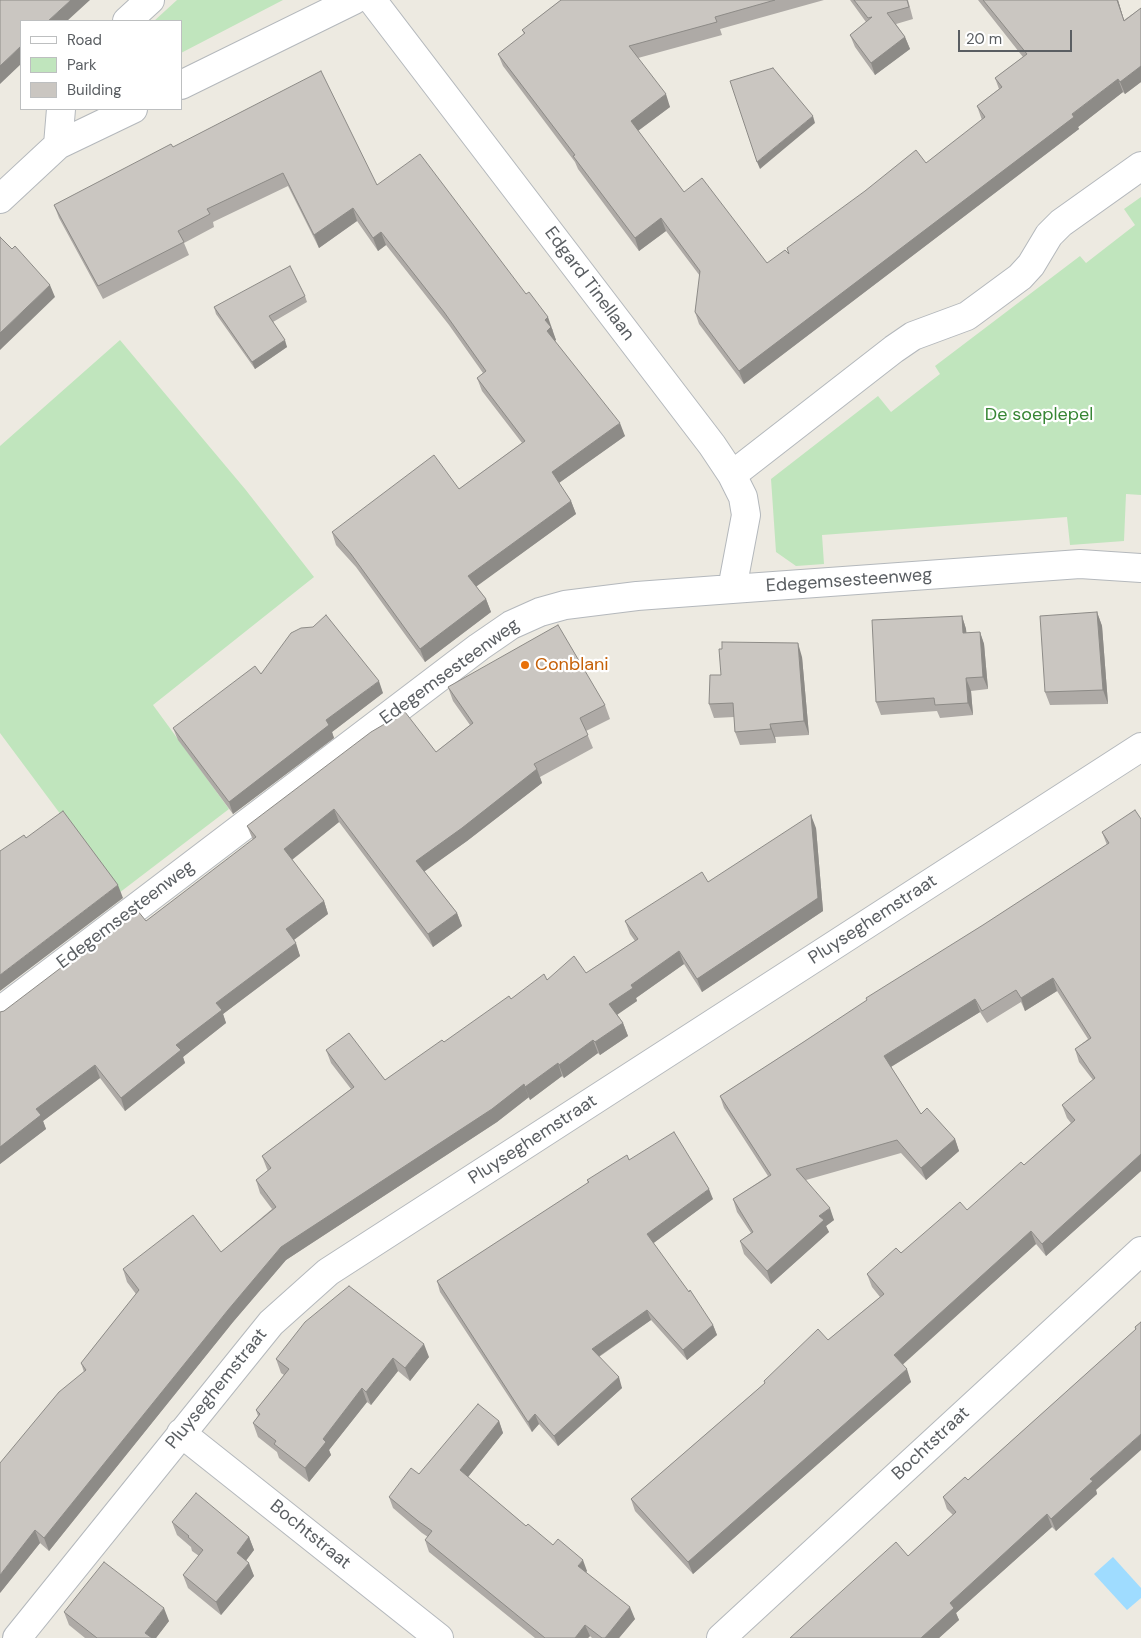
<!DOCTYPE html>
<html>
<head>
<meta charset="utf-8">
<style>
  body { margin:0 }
  #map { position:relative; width:1141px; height:1638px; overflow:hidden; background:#edeae1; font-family:"DM Sans",sans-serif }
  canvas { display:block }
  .legend { position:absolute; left:20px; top:20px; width:162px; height:90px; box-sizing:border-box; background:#fff; border:1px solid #bdbfc0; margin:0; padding:6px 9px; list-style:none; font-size:15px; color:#5a5e62 }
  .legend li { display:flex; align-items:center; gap:10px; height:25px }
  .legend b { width:25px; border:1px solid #bdbfc0 }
  .scale { position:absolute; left:958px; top:30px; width:114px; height:22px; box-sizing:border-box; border:2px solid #5a5e62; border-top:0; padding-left:6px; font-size:15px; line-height:18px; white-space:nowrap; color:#5a5e62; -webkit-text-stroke:4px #fff; paint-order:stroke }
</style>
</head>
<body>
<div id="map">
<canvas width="1141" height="1638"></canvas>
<ul class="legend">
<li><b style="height:6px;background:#fff"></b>Road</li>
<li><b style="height:14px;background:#c0e5bd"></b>Park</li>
<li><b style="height:14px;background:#cac6c1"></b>Building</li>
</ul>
<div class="scale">20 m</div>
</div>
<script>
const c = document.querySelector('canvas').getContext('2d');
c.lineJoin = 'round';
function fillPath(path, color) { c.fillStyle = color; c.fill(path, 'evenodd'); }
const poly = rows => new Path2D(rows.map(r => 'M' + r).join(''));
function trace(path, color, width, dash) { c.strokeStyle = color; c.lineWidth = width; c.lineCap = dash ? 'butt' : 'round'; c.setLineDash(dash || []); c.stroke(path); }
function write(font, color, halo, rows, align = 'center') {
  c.font = font + ' "DM Sans",sans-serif'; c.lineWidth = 4.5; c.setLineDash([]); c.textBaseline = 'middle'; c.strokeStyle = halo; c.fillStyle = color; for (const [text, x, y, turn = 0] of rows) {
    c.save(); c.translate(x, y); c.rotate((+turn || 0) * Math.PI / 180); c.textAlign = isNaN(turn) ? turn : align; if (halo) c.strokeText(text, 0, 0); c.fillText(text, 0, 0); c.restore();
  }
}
fillPath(poly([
  [177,0,283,0,181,53,181,21,154,21],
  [1141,197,1141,495,1126,494,1124,541,1070,545,1067,517,822,535,824,564,796,566,776,552,771,479,878,396,891,412,940,374,935,366,1080,256,1086,263,1135,225,1124,209],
  [120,340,245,489,314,577,153,705,229,809,119,893,0,733,0,446]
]), '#c0e5bd');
fillPath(poly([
  [1113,1557,1141,1588,1141,1598,1127,1610,1094,1574]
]), '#9fdcff');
const street = poly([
  [372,0,712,445,732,475,743,497,746,515,732,589],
  [127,21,150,0],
  [181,85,354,0],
  [58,145,61,109],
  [0,199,58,145,133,109],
  [732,475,894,349,913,336,967,316,1020,277,1031,265,1049,235,1061,223,1141,166],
  [0,1011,479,647,511,625,540,612,565,605,637,596,732,589,1080,564,1141,568],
  [181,1433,439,1638],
  [17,1638,271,1323,328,1272,1141,747],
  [721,1638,1141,1251]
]);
trace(street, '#b4b8bc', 30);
trace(street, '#fff', 28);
fillPath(poly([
  [561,0,824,0,720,29,722,35,638,58,670,107,638,131,684,192,767,263,789,254,926,163,982,120,977,106,999,89,995,78,1023,57,978,0,1118,0,1124,20,1141,8,1141,82,1125,94,1123,92,1078,127,1079,129,744,384,699,324,695,312,700,276,666,231,639,251,578,169,575,162,503,66,498,54,524,34,522,30],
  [850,0,908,0,913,19,896,24,905,37,910,49,875,75,855,47,850,35,866,22],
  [173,147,377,185,553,330,552,331,556,340,555,341,625,436,559,483,571,501,576,514,476,586,486,599,491,612,425,662,356,567,336,545,332,532,459,489,522,443,482,391,477,378,483,373,449,325,386,245,378,251,357,221,319,248,288,186,213,222,214,227,184,243,189,255,103,299,59,218,54,205],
  [305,296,307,302,273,322,287,347,255,369,216,314,214,307],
  [1097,612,1102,626,1108,704,1050,705,1045,692],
  [962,616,966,629,966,633,980,632,984,644,988,689,971,691,973,715,940,718,937,711,881,715,876,702],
  [802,657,809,735,775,737,776,743,740,745,735,732,734,717,714,718,709,704,721,675],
  [261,674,383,693,332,732,334,738,233,814,178,740,173,728],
  [448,687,605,705,610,719,586,731,593,748,540,777,542,783,467,841,424,871,457,913,462,926,433,947,339,822,292,860,324,901,328,914,294,940,300,956,223,1014,226,1023,183,1057,185,1063,125,1111,100,1078,43,1121,46,1129,0,1164,0,1012,4,1011,146,921,253,840,247,826,436,752,470,725,453,701],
  [1141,819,1141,1171,1046,1256,1036,1244,902,1364,911,1382,693,1574,635,1511,631,1499,765,1383,764,1381,828,1340,880,1297,872,1287,867,1274,901,1253,967,1210,1024,1165,1071,1123,1067,1118,1062,1105,1093,1080,1079,1062,1075,1049,1088,1039,1057,991,1025,1011,1021,1002,987,1023,980,1012,891,1067,921,1114,955,1139,959,1151,926,1180,901,1153,806,1180,834,1220,826,1226,829,1232,771,1284,744,1254,740,1241,751,1233,737,1212,733,1199,768,1176,724,1108,720,1096,802,1043,1107,845,1102,832],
  [816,828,823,911,702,992,684,964,636,998,637,1001,617,1014,623,1023,628,1036,600,1055,598,1053,564,1078,562,1076,530,1100,529,1097,497,1122,286,1260,233,1322,49,1551,40,1543,0,1593,84,1372,81,1363,136,1294,127,1282,123,1269,221,1252,272,1209,260,1193,256,1180,268,1171,267,1169,262,1156,351,1089,331,1063,326,1050,385,1080,511,999,547,980,586,973,635,941,630,934,625,921,708,882],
  [629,1160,713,1199,653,1243,713,1325,717,1335,687,1360,651,1320,599,1357,622,1388,558,1446,539,1424,532,1432,440,1292,437,1281,588,1183,587,1180],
  [1141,1322,1096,1490,1097,1494,1056,1531,1052,1527,956,1613,959,1620,939,1638,790,1638,908,1556,953,1515,947,1509,943,1497,968,1480,1135,1330,1135,1327],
  [429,1357,410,1381,398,1371,371,1405,367,1402,329,1450,331,1455,309,1482,279,1458,277,1452,258,1437,253,1423,258,1416,256,1410,284,1375,281,1373,276,1359],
  [499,1421,503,1433,468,1477,526,1526,553,1545,587,1571,586,1572,635,1619,619,1638,592,1638,590,1636,588,1638,535,1638,429,1552,425,1540,428,1537,422,1533,393,1508,389,1497,419,1474],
  [172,1522,249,1537,254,1550,246,1560,254,1576,221,1615,188,1588,183,1575,199,1556,192,1551,191,1547,177,1535],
  [64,1612,169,1621,156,1638,85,1638,69,1625]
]), '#aeaaa6');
fillPath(poly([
  [71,0,90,0,67,21,48,21],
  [1117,0,1118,0,1128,34,1124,21],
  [905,37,910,49,875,75,871,63],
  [21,46,21,64,0,84,0,66],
  [1141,66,1141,82,1125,94,1120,82],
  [1118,79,1123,92,1078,127,1079,129,744,384,739,371],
  [666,94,670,107,635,133,631,121],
  [813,116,815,123,760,169,757,162],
  [353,208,357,221,319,248,314,235],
  [661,218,666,231,639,251,635,238],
  [381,232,386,245,378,251,373,238],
  [50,285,55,297,0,350,0,333],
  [548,317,556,340,551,344,547,331,545,320],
  [285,340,287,347,255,369,252,362],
  [620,423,625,436,556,485,552,472],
  [571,501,576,514,473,589,468,576],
  [486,599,491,612,425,662,420,649],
  [1097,612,1102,626,1108,704,1103,690],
  [962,616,966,629,968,645,963,633],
  [980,632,984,644,988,689,983,677],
  [798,643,802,657,809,735,804,721],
  [966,678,971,691,973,715,968,703],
  [379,681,383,693,332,732,334,738,233,814,229,802,326,720],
  [770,724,775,737,776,743,771,729],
  [537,769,542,783,467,841,421,874,416,861],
  [334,809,339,822,289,862,284,849],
  [811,815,816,828,823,911,702,992,697,979],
  [118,885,123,898,0,991,0,975],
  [324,901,328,914,291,942,286,929],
  [457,913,462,926,433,947,428,934],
  [296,943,300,956,223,1014,226,1023,183,1057,185,1063,125,1111,121,1098,176,1045,216,1003],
  [679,951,684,964,636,998,637,1001,614,1017,609,1004,631,985],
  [1053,978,1057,991,1025,1011,1021,998],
  [975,999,980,1012,889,1068,884,1056],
  [623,1023,628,1036,600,1055,595,1042],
  [593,1040,598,1053,564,1078,559,1065],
  [558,1063,562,1076,530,1100,525,1087],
  [95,1065,100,1078,43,1121,46,1129,0,1164,0,1147,36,1109],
  [524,1084,529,1097,497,1122,286,1260,233,1322,49,1551,44,1538,228,1310,281,1247],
  [955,1139,959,1151,926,1180,921,1168],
  [1141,1154,1141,1171,1046,1256,1042,1244],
  [709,1189,713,1199,651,1245,647,1234],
  [830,1208,834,1220,826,1226,829,1232,771,1284,767,1271,819,1216],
  [1031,1231,1036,1244,899,1368,894,1355],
  [647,1310,651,1320,595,1359,592,1349],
  [713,1325,717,1335,687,1360,683,1350],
  [424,1344,429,1357,410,1381,405,1368],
  [393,1358,398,1371,371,1405,366,1392],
  [907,1369,911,1382,693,1574,688,1562],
  [619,1377,622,1388,558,1446,554,1436],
  [362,1388,367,1402,329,1450,331,1455,309,1482,305,1468,323,1439],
  [535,1414,539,1424,532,1432,528,1422],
  [499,1421,503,1433,464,1482,460,1470],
  [1141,1434,1141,1450,1096,1490,1097,1494,1056,1531,1051,1519,1090,1479],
  [1047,1514,1052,1527,956,1613,959,1620,939,1638,921,1638,950,1603],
  [35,1530,40,1543,0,1593,0,1575],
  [249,1537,254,1550,242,1566,237,1553],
  [583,1560,587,1571,582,1577,578,1566],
  [249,1563,254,1576,221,1615,216,1602],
  [630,1607,635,1619,619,1638,605,1638],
  [164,1608,169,1621,156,1638,147,1638,145,1633],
  [585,1625,590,1636,588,1638,575,1638]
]), '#8d8b87');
const building = poly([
  [0,0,71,0,48,21,21,21,21,46,0,66,0,0],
  [561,0,775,0,715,17,717,22,629,46,666,94,631,121,684,192,702,178,767,263,785,250,789,254,787,248,865,191,916,150,926,163,985,117,977,106,1002,87,995,78,1027,54,983,0,1117,0,1124,21,1141,8,1141,66,1120,82,1118,79,1072,114,1074,117,739,371,695,312,700,271,661,218,635,238,573,156,575,155,498,54,525,33,522,30,561,0],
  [854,0,907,0,909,7,887,13,905,37,871,63,850,35,872,17,868,18,854,0],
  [773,68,813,116,757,162,730,81,773,68],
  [321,71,377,185,420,154,526,294,529,292,548,317,545,320,551,327,547,331,620,423,552,472,571,501,468,576,486,599,420,649,351,554,332,532,434,455,459,489,525,441,477,378,486,371,444,312,381,232,373,238,353,208,314,235,283,173,207,209,210,214,178,231,184,242,98,286,54,205,171,144,173,147,321,71],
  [0,237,12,249,15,246,50,285,0,333,0,237],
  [290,266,305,296,269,316,285,340,252,362,214,307,290,266],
  [1097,612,1103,690,1045,692,1040,616,1097,612],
  [326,615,379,681,326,720,329,725,229,802,173,728,255,666,261,674,291,633,301,628,313,627,326,615],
  [962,616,963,633,980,632,983,677,966,678,968,703,935,705,934,698,876,702,872,620,962,616],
  [558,625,605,705,580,718,588,735,534,764,537,769,462,828,416,861,457,913,428,934,334,809,284,849,324,901,286,929,296,943,216,1003,222,1010,176,1045,181,1050,121,1098,95,1065,36,1109,41,1115,0,1147,0,1012,4,1011,137,910,146,921,256,837,247,826,371,732,405,712,436,752,473,723,448,687,558,625],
  [722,642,798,643,804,721,770,724,771,729,735,732,733,703,709,704,710,675,721,675,719,649,722,649,722,642],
  [1135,810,1141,819,1141,1154,1042,1244,1031,1231,894,1355,907,1369,688,1562,631,1499,765,1383,764,1381,818,1329,828,1340,884,1294,867,1274,896,1248,901,1253,960,1202,967,1210,1021,1162,1024,1165,1075,1120,1062,1105,1095,1078,1075,1049,1091,1038,1053,978,1021,998,1016,990,982,1011,975,999,884,1056,921,1114,927,1108,955,1139,921,1168,897,1140,796,1169,830,1208,819,1216,824,1220,767,1271,740,1241,753,1232,733,1199,771,1175,720,1096,802,1043,867,1000,866,998,983,925,1109,843,1102,832,1135,810],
  [63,811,118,885,0,975,0,851,24,835,26,838,63,811],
  [811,815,818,898,697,979,679,951,631,985,633,988,609,1004,623,1023,595,1042,593,1040,559,1065,558,1063,525,1087,524,1084,492,1109,281,1247,228,1310,44,1538,35,1530,0,1575,0,1463,59,1392,86,1370,81,1363,139,1290,123,1269,193,1215,221,1252,276,1207,256,1180,271,1168,262,1156,354,1087,326,1050,349,1033,385,1080,442,1040,444,1042,509,996,511,999,544,974,547,980,574,956,586,973,638,939,625,921,702,872,708,882,811,815],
  [674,1132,709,1189,647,1234,689,1292,690,1290,713,1325,683,1350,647,1310,592,1349,619,1377,554,1436,535,1414,528,1422,437,1281,589,1182,587,1180,627,1155,629,1160,674,1132],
  [349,1286,424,1344,405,1368,393,1358,366,1392,362,1388,323,1439,326,1442,305,1468,274,1444,276,1441,253,1423,260,1414,256,1410,289,1369,276,1359,305,1322,349,1286],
  [1141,1322,1141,1434,1090,1479,1093,1481,1051,1519,1047,1514,950,1603,954,1608,921,1638,790,1638,896,1542,908,1556,956,1512,943,1497,965,1477,968,1480,1136,1329,1135,1327,1141,1322],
  [478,1404,499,1421,460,1470,526,1526,528,1524,553,1545,558,1539,583,1560,578,1566,630,1607,605,1638,602,1638,585,1625,575,1638,545,1638,425,1540,432,1531,418,1521,389,1497,411,1468,419,1474,478,1404],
  [196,1493,249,1537,237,1553,249,1563,216,1602,183,1575,203,1550,188,1537,189,1536,172,1522,196,1493],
  [104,1562,164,1608,145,1633,152,1638,97,1638,64,1612,104,1562]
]);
fillPath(building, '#cac6c1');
trace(building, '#8d8b87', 1);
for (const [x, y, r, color] of [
  [525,665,5,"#e8710a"]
]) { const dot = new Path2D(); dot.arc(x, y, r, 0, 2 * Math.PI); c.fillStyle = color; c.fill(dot); trace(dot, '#fff', 2); }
write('18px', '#5a5e62', '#fff', [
  ["Edgard Tinellaan",589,284,53],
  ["Edegemsesteenweg",849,581,-4],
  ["Edegemsesteenweg",450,672,-36],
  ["Edegemsesteenweg",126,915,-37],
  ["Pluyseghemstraat",873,920,-33],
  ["Pluyseghemstraat",533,1140,-33],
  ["Pluyseghemstraat",217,1389,-51],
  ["Bochtstraat",931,1444,-43],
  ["Bochtstraat",310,1535,39]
]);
write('18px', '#378635', '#fff', [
  ["De soeplepel",1039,415]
]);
write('18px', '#c56008', '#fff', [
  ["Conblani",535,665]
], 'left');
</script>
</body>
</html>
